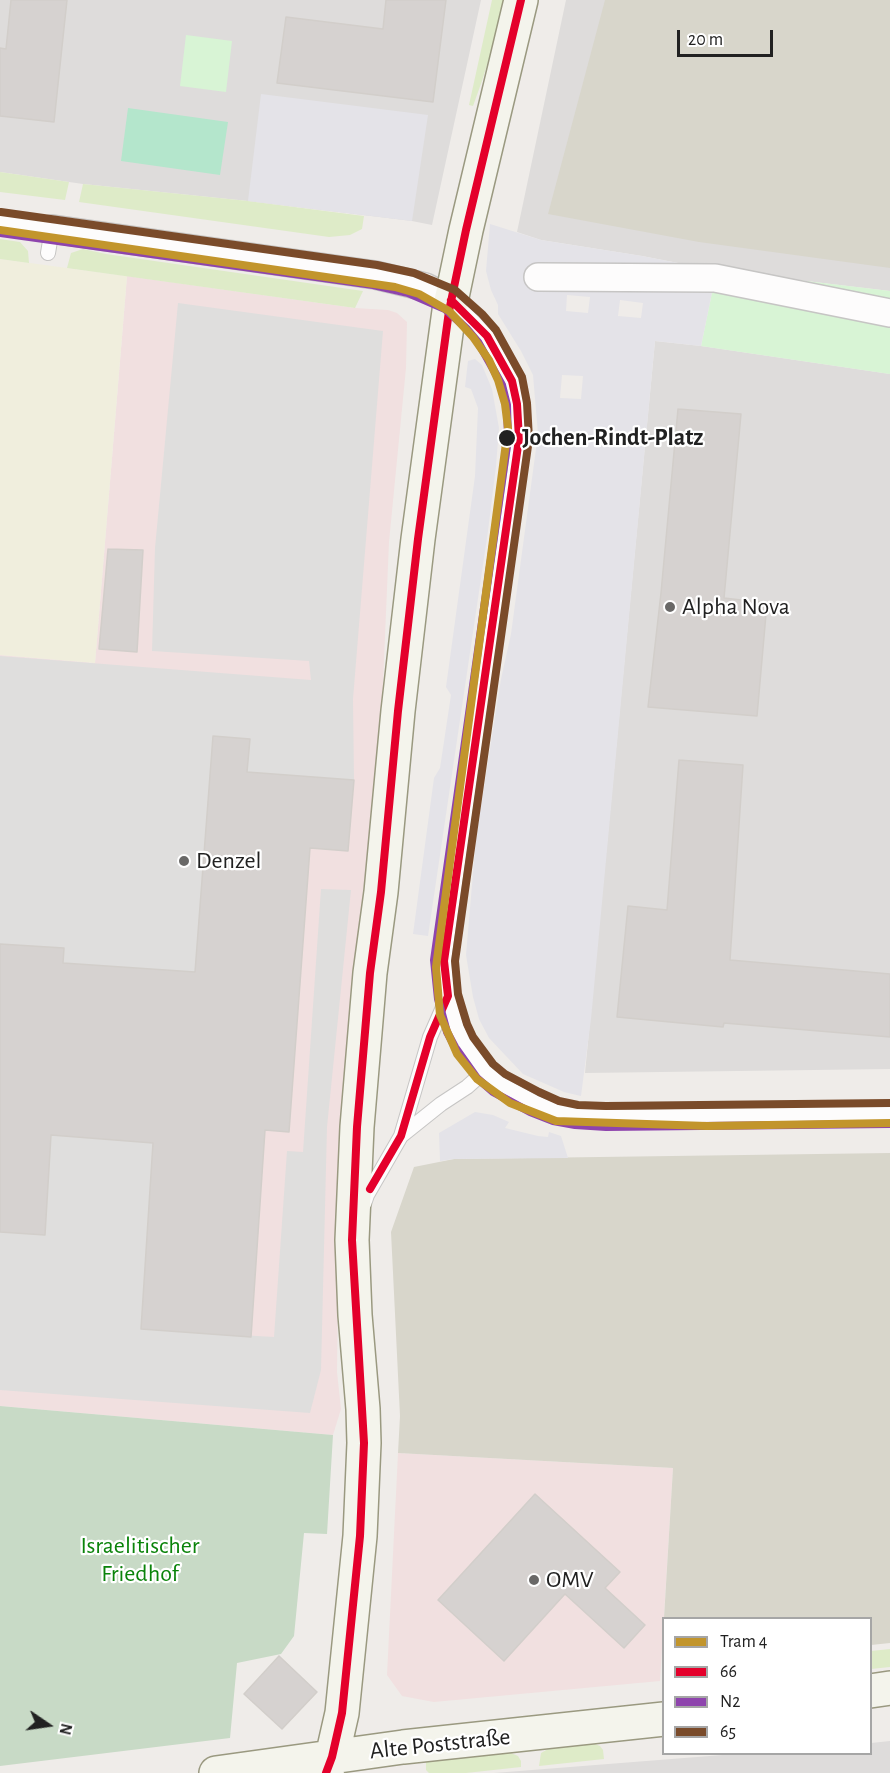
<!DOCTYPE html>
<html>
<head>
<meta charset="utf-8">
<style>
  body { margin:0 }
  #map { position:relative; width:890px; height:1773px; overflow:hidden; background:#efece9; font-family:"Alegreya Sans",sans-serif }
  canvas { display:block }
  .legend { position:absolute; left:662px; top:1617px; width:210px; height:138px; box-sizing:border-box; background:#fff; border:2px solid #a6a6a6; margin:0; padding:8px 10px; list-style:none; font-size:18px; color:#212121 }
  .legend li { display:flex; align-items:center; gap:12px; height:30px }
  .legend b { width:30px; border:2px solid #a6a6a6 }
  .north { position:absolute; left:18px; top:1695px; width:60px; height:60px; -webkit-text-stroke:4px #fff; paint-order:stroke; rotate:103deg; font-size:16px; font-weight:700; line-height:24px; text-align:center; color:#212121 }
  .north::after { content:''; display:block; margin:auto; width:21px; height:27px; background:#212121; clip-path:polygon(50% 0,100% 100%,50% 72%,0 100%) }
  .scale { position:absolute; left:677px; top:30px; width:96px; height:27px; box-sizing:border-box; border:3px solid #212121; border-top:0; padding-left:8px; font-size:18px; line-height:21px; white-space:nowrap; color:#212121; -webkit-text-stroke:4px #fff; paint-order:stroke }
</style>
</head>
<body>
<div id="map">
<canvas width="890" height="1773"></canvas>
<ul class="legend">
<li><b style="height:8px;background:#c2952c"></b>Tram 4</li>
<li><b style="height:8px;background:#e4002b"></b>66</li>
<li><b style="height:8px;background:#8e44ad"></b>N2</li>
<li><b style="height:8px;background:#7a4b2a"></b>65</li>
</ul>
<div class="north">N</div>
<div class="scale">20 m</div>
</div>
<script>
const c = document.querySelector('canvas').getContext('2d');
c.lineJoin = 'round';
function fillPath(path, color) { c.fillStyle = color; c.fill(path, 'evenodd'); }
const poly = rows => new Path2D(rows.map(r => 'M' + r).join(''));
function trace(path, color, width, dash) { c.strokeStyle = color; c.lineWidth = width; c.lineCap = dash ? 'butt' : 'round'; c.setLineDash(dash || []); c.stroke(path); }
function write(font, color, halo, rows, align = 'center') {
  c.font = font + ' "Alegreya Sans",sans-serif'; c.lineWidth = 4.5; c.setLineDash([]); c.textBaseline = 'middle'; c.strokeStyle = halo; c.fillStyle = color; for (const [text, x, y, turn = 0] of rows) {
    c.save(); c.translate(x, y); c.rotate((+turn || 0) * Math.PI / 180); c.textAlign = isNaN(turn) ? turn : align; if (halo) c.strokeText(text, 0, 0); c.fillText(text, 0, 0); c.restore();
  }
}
fillPath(poly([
  [0,0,481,0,432,225,412,221,248,201,83,184,0,172],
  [566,0,890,0,890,291,714,270,642,256,541,240,517,232],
  [655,341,701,346,890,374,890,1069,585,1073],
  [890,1741,890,1773,494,1773,735,1754,870,1754,871,1743]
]), '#dedcdb');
fillPath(poly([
  [127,276,355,308,388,310,397,313,407,322,406,368,389,542,382,707,371,830,363,891,340,1128,337,1372,341,1409,333,1435,0,1406,0,655,95,663],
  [398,1453,673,1468,660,1681,434,1702,402,1696,387,1675]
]), '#f1e0e0');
fillPath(poly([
  [605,0,890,0,890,268,699,242,548,214],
  [890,1153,890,1643,871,1645,870,1618,664,1618,673,1468,398,1453,400,1416,391,1232,414,1167,454,1159]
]), '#d8d6cb');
fillPath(poly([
  [0,259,127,276,95,663,0,655]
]), '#f0eedd');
fillPath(poly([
  [492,0,507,0,482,81,473,106,469,105],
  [0,172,69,182,65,200,0,192],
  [83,184,248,201,364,216,362,229,350,235,329,237,79,202],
  [0,239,20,242,28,251,29,263,0,259],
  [83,249,106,254,363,291,355,308,67,268,71,253],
  [890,1649,890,1667,871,1669,871,1651],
  [595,1744,600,1746,603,1750,604,1759,539,1766,541,1753,548,1749],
  [511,1753,518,1756,521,1761,521,1767,466,1773,429,1773,426,1770,426,1761]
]), '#deebc8');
fillPath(poly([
  [0,1406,333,1435,327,1534,304,1533,294,1636,281,1654,237,1663,230,1738,0,1766]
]), '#c8dac6');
fillPath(poly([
  [186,35,232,41,226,92,180,86],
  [714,270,890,291,890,374,701,346,715,278]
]), '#d8f4d5');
fillPath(poly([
  [128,108,228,122,220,175,121,161]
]), '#b4e6cc');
fillPath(poly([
  [178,303,383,331,353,699,354,780,247,772,195,972,63,963,64,948,0,944,0,656,311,680,309,661,152,651,155,548],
  [321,889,351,890,327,1127,321,1370,310,1413,0,1390,0,1232,45,1235,51,1135,153,1143,141,1329,274,1337,287,1151,303,1152]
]), '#dfdedd');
fillPath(poly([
  [261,94,428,115,412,221,248,201],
  [490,224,541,240,642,256,714,270,715,278,701,346,655,341,591,1019,581,1096,564,1092,523,1074,489,1038,479,1019,473,997,466,955,476,838,501,679,511,634,538,434,533,375,521,351,498,314,498,305,491,290,486,271],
  [567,295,590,297,588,313,566,311],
  [620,300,643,303,641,318,618,316],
  [562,375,583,376,581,399,560,398],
  [475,359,482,365,492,389,499,428,496,466,488,531,428,936,413,934,434,778,440,768,451,695,446,687,475,476,478,408,471,389,465,387,468,361],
  [475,1112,493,1115,509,1122,505,1128,538,1136,548,1137,549,1132,561,1136,568,1158,454,1159,440,1161,439,1133]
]), '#e4e3e8');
const building = poly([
  [11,0,67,0,54,122,0,116,0,48,6,49,11,0],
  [386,0,446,0,433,102,277,83,286,17,383,29,386,0],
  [678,409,741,414,724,598,767,603,757,716,648,707,661,593,678,409],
  [108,549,143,550,137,652,99,649,108,549],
  [213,736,250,739,247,772,354,780,348,851,310,848,289,1132,265,1130,251,1337,141,1329,153,1143,51,1135,45,1235,0,1232,0,944,64,948,63,963,195,972,213,736],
  [679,760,743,765,730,960,890,974,890,1037,724,1023,723,1027,617,1017,628,906,667,910,679,760],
  [535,1494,620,1572,605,1588,645,1625,624,1648,565,1594,504,1661,438,1600,535,1494],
  [279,1656,317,1692,282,1729,244,1694,279,1656]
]);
fillPath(building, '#d6d2d0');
trace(building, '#d2ceca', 1.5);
const lane = poly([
  [0,222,52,229,48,253],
  [453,301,487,336,512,381,517,404,519,439,444,961,448,996,457,1028,464,1042,485,1071,499,1083,534,1102,556,1111,577,1115,606,1117,890,1113],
  [401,1136,441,1104,467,1087,485,1071],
  [364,1204,367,1195,401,1136,430,1037,448,996]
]);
const street = poly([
  [52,229,375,275,425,287,451,300],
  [538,277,715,278,890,313]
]);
const secondary = poly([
  [870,1691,890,1688],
  [216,1773,403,1747,664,1719],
  [326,1773,332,1757,342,1713,360,1536,364,1443,363,1409,355,1315,352,1240,357,1127,370,973,381,892,398,711,418,539,449,311,466,230,521,0]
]);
trace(lane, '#c6c5c4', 16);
trace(street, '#c6c5c4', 30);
trace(secondary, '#9a9980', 36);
trace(lane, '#fdfcfc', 14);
trace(street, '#fdfcfc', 27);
trace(secondary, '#f4f4ec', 33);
trace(poly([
  [370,1189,401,1136,430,1037,448,996,444,961,519,439,517,404,512,381,487,336,451,300],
  [326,1773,332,1757,342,1713,360,1536,364,1443,352,1240,357,1127,370,973,381,892,398,711,418,539,449,311,466,230,521,0]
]), '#e4002b', 8);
trace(poly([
  [0,233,373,285,408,293,445,309,467,329,478,342,502,385,507,405,508,439,434,960,438,999,447,1032,455,1047,477,1078,493,1092,530,1112,553,1121,575,1125,606,1127,890,1124]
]), '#8e44ad', 8);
trace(poly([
  [1,212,377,265,414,273,455,290,482,314,496,330,522,377,527,403,529,439,455,961,458,994,467,1024,473,1037,493,1064,505,1074,539,1092,559,1101,578,1105,606,1106,890,1103]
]), '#7a4b2a', 8);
trace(poly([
  [0,230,395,287,419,294,449,311,473,337,489,360,498,380,505,404,508,428,436,967,440,1015,457,1054,477,1079,510,1103,556,1121,707,1126,890,1123]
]), '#c2952c', 8);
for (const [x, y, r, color] of [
  [507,438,9,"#212121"],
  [670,607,6,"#696867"],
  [184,861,6,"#696867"],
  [534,1580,6,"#696867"]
]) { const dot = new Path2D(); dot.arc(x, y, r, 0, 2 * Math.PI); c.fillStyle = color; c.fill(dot); trace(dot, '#fff', 2); }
write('bold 24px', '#212121', '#fff', [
  ["Jochen-Rindt-Platz",522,438]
], 'left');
write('24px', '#212121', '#fff', [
  ["Alpha Nova",682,607],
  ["Denzel",196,861],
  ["OMV",546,1580]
], 'left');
write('24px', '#0a830a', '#fff', [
  ["Israelitischer",140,1546],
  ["Friedhof",140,1574]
]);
write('24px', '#212121', '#fff', [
  ["Alte Poststraße",440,1744,-6]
]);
</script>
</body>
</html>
